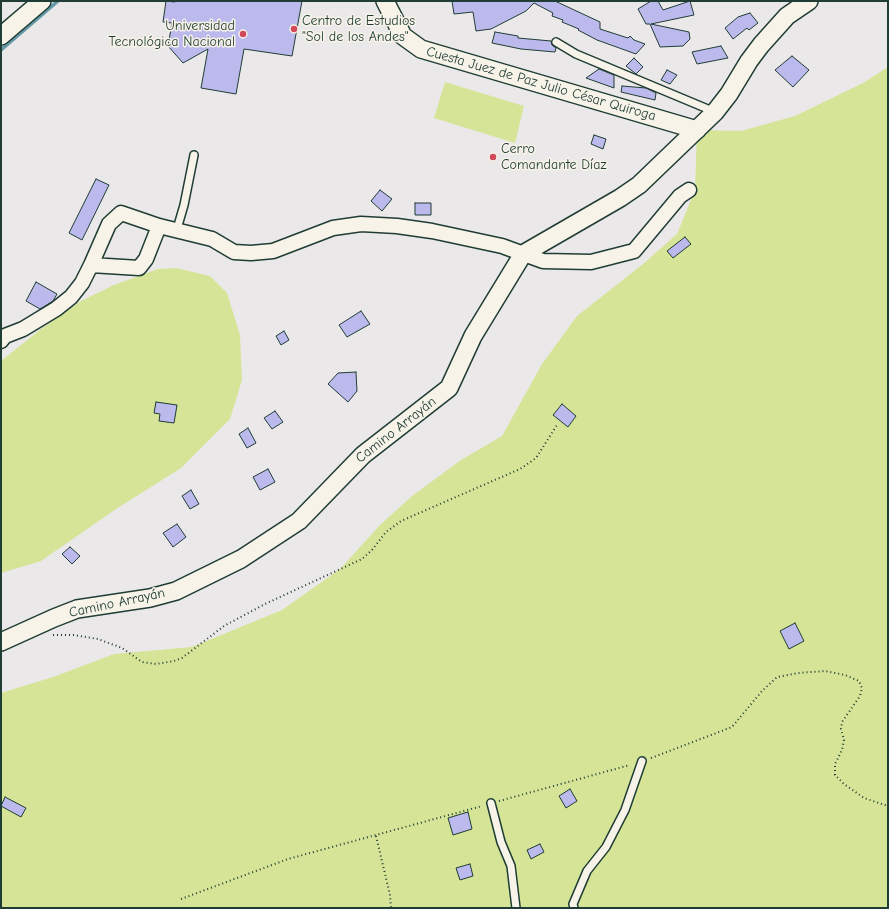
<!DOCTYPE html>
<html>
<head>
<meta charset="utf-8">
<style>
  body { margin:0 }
  #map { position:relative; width:889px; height:909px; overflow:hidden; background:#ebe8e9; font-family:"Comic Neue",sans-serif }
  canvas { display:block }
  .frame { position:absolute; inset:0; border:2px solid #1f3d34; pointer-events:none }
</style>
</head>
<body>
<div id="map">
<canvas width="889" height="909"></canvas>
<div class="frame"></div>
</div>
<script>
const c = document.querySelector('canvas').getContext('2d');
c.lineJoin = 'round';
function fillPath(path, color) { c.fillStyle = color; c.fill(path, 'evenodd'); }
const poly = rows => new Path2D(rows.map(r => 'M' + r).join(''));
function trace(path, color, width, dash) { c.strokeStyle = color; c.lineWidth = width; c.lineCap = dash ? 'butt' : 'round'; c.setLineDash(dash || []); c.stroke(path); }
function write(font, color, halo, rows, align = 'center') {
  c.font = font + ' "Comic Neue",sans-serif'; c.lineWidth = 3; c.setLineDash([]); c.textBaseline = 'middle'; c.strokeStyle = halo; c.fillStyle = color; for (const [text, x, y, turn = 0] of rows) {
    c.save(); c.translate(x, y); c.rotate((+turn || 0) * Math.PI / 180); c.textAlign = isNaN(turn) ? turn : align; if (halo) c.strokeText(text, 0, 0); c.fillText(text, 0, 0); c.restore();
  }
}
fillPath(poly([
  [888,67,888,908,1,908,1,693,56,676,114,654,192,647,282,610,340,569,380,525,412,496,461,460,502,436,542,364,577,316,643,264,677,234,695,190,697,130,741,131,795,116,863,83],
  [445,82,524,106,515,143,434,118],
  [176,268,210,276,227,293,240,335,242,380,230,419,181,468,116,509,41,561,1,573,1,361,41,329,81,301,114,285,158,269]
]), '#d6e497');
trace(poly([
  [1,50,58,1]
]), '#6599a8', 3.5);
const building = poly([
  [166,1,175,2,175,1,302,1,292,56,244,49,236,94,201,88,208,49,183,63,168,46,172,23,163,22,166,1],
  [452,1,555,1,600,22,600,29,628,38,630,36,634,40,645,44,636,54,597,40,578,30,579,29,562,22,563,20,552,16,553,13,534,3,526,11,491,29,476,31,473,12,454,14,452,1],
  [651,1,658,1,663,10,690,1,694,15,651,24,689,32,690,39,683,46,660,47,650,24,646,24,638,9,651,1],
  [750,13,758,23,749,30,747,28,733,39,725,28,738,17,750,13],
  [495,32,518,36,518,38,551,41,552,45,556,48,555,52,521,49,492,43,495,32],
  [721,46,728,58,697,64,692,52,721,46],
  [792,56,809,70,793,87,775,70,792,56],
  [634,58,643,67,636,74,626,66,634,58],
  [599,69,614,75,614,88,586,78,599,69],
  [667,70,677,75,670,84,661,80,667,70],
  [622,86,646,88,656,93,655,100,621,92,622,86],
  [594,135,606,139,603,149,591,144,594,135],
  [96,179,109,185,82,240,69,233,96,179],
  [380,190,392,199,382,211,371,201,380,190],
  [415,203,431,203,431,215,415,215,415,203],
  [685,237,691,244,673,258,667,251,685,237],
  [36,282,57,294,53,301,40,309,26,301,36,282],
  [361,311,370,324,347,337,339,325,361,311],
  [284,331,289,340,281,345,276,336,284,331],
  [356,372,357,391,348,402,328,384,338,373,356,372],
  [156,402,177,405,174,423,159,421,160,414,154,413,156,402],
  [562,404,576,416,568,427,553,415,562,404],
  [275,411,283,422,272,429,264,418,275,411],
  [248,428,256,443,247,448,239,434,248,428],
  [268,469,275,482,260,490,253,477,268,469],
  [191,490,199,504,190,509,182,496,191,490],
  [177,524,186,537,173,547,163,533,177,524],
  [70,547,80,556,72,564,62,554,70,547],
  [795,623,804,641,789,649,780,631,795,623],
  [570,789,577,801,566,808,559,796,570,789],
  [5,797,26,808,21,817,1,806,5,797],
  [468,812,472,829,453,835,448,818,468,812],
  [540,844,544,852,531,859,527,850,540,844],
  [470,864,473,876,460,880,456,868,470,864]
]);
fillPath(building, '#bcbaec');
trace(building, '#1f3d34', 1);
const service = poly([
  [556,42,576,54,715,112],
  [177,229,184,205,194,155],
  [491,803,501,842,511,866,516,908],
  [574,908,573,904,587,871,606,847,625,810,642,761]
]);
const minor = poly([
  [159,226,146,259,139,268,91,265,109,224,121,213,159,226,212,239,234,252,251,253,273,251,333,228,361,224,397,226,432,231,502,246,543,261,591,262,634,251,680,196,689,190],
  [1,341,5,336,23,329,56,309,71,297,82,283,91,265]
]);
const tertiary = poly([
  [385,1,403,36,421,49,697,130],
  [1,36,42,1],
  [1,642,54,618,77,609,150,598,176,591,241,559,299,521,363,455,449,388,473,336,523,254,620,198,639,185,715,112,729,94,749,61,761,45,787,16,809,1]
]);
trace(service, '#1f3d34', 10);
trace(minor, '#1f3d34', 17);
trace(tertiary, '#1f3d34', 20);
trace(poly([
  [53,635,74,635,98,639,122,648,142,662,156,664,174,661,182,658,224,626,265,604,362,559,372,550,386,532,401,521,520,469,536,458,557,425],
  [651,758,732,727,762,691,777,677,798,673,825,671,845,675,859,681,862,688,860,696,842,722,841,729,844,740,842,750,835,764,835,775,844,784,864,798,888,806],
  [499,801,630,765],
  [376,836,390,895,391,908],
  [181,899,288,859,482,806]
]), '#1f3d34', 2, [1, 3]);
trace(service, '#f7f3e8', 7);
trace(minor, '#f7f3e8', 14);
trace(tertiary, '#f7f3e8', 17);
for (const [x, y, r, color] of [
  [294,29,4,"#d1495b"],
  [243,34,4,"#d1495b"],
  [493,157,4,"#d1495b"]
]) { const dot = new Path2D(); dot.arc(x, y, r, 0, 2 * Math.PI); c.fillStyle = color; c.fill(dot); trace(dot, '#f7f3e8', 1.5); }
write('14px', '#1f3d34', '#f7f3e8', [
  ["Centro de Estudios",302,21],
  ["\"Sol de los Andes\"",302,37],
  ["Universidad",235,26,"right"],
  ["Tecnológica Nacional",235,42,"right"],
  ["Cerro",501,149],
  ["Comandante Díaz",501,165]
], 'left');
write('14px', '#1f3d34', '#f7f3e8', [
  ["Cuesta Juez de Paz Julio César Quiroga",541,84,16],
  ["Camino Arrayán",396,430,-38],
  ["Camino Arrayán",117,603,-12]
]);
</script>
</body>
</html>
